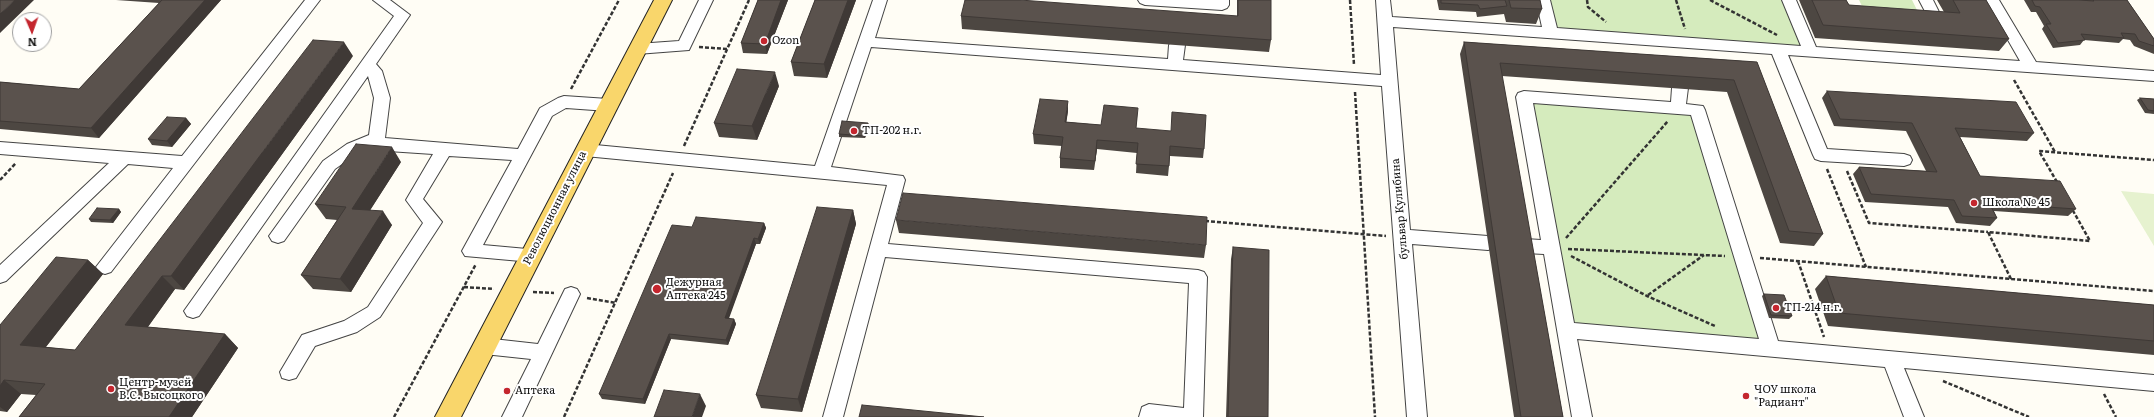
<!DOCTYPE html>
<html>
<head>
<meta charset="utf-8">
<style>
  body { margin:0 }
  #map { position:relative; width:2154px; height:417px; overflow:hidden; background:#fffdf5; font-family:Literata,serif }
  canvas { display:block }
  .north { position:absolute; left:12px; top:12px; width:40px; height:40px; box-sizing:border-box; background:#fff; border:1px solid #a0a0a0; border-radius:50%; rotate:178deg; font-size:11px; font-weight:700; line-height:16px; text-align:center; color:#111 }
  .north::after { content:''; display:block; margin:auto; width:14px; height:18px; background:#c4262e; clip-path:polygon(50% 0,100% 100%,50% 72%,0 100%) }
</style>
</head>
<body>
<div id="map">
<canvas width="2154" height="417"></canvas>
<div class="north">N</div>
</div>
<script>
const c = document.querySelector('canvas').getContext('2d');
c.lineJoin = 'round';
function fillPath(path, color) { c.fillStyle = color; c.fill(path, 'evenodd'); }
const poly = rows => new Path2D(rows.map(r => 'M' + r).join(''));
function trace(path, color, width, dash) { c.strokeStyle = color; c.lineWidth = width; c.lineCap = dash ? 'butt' : 'round'; c.setLineDash(dash || []); c.stroke(path); }
function write(font, color, halo, rows, align = 'center') {
  c.font = font + ' Literata,serif'; c.lineWidth = 4; c.setLineDash([]); c.textBaseline = 'middle'; c.strokeStyle = halo; c.fillStyle = color; for (const [text, x, y, turn = 0] of rows) {
    c.save(); c.translate(x, y); c.rotate((+turn || 0) * Math.PI / 180); c.textAlign = isNaN(turn) ? turn : align; if (halo) c.strokeText(text, 0, 0); c.fillText(text, 0, 0); c.restore();
  }
}
fillPath(poly([
  [1544,0,1786,0,1807,50,1553,32],
  [1859,0,1912,0,1917,10,1862,6],
  [1530,101,1695,114,1766,344,1572,327]
]), '#d5ebbd');
fillPath(poly([
  [2121,191,2154,194,2154,246]
]), '#e6f2cf');
const minor = poly([
  [305,0,320,0,111,272,105,274,99,272,96,267,173,168,128,164,6,281,0,283,0,265,109,163,0,154,0,142,182,156,305,0],
  [373,0,390,0,410,15,376,64,382,71,390,98,385,138,518,149,540,108,558,98,564,96,608,99,614,101,616,105,614,109,608,111,566,108,552,116,483,245,538,250,541,255,538,260,532,262,465,256,462,251,512,160,449,156,423,199,442,222,380,317,357,332,315,346,296,378,289,380,282,378,280,372,302,335,344,321,368,307,423,223,406,200,433,154,388,151,373,146,359,152,335,169,284,241,278,243,272,241,269,236,323,161,347,144,369,135,374,98,368,76,199,316,193,318,187,316,184,311,394,16,373,0],
  [699,0,713,0,689,50,637,54,632,53,629,49,632,45,637,44,679,41,699,0],
  [873,0,887,0,875,38,1168,59,1169,45,1172,41,1177,40,1182,41,1185,45,1183,60,1381,75,1376,0,1390,0,1392,17,1542,27,1536,0,1550,0,1557,28,1801,46,1782,0,1796,0,1816,47,2020,61,1985,0,1999,0,2036,62,2154,71,2154,81,1788,55,1827,149,1904,154,1910,156,1912,160,1910,164,1904,166,1821,161,1815,159,1813,155,1772,54,1393,27,1410,230,1488,236,1494,238,1497,243,1494,248,1488,250,1412,244,1427,417,1407,417,1382,86,871,47,831,167,903,176,905,180,888,244,1198,270,1204,272,1207,277,1203,417,1139,417,1142,407,1149,404,1184,408,1189,283,885,257,843,417,823,417,887,185,585,156,579,154,577,150,579,146,585,144,815,166,873,0],
  [1138,0,1229,0,1229,5,1227,8,1222,10,1145,5,1140,3,1138,0],
  [1919,0,1933,0,1941,16,1939,19,1929,19,1919,0],
  [1680,83,1686,84,1688,88,1686,104,1703,106,1705,110,1778,341,2154,375,2154,391,1904,368,1924,417,1904,417,1885,367,1577,339,1592,417,1572,417,1544,254,1525,253,1519,251,1516,246,1519,241,1525,239,1541,240,1516,97,1518,93,1524,91,1671,102,1672,88,1674,84,1680,83],
  [1533,103,1691,115,1759,339,1574,323,1533,103],
  [571,287,577,289,580,294,522,417,502,417,531,359,484,354,477,352,475,346,477,340,484,338,538,344,565,289,571,287]
]);
const major = poly([
  [654,0,672,0,461,417,435,417,654,0]
]);
trace(minor, '#444', 2);
trace(major, '#222', 2);
trace(poly([
  [1350,0,1354,65],
  [1587,0,1588,7,1606,22],
  [1676,0,1685,29],
  [1710,0,1777,35],
  [699,47,727,49],
  [2014,80,2055,152],
  [571,89,619,0],
  [1355,92,1375,417],
  [684,146,749,0],
  [1827,169,1866,267],
  [1847,171,1869,223,1988,232],
  [0,180,16,163],
  [2057,182,2039,151,2154,160],
  [1205,221,1386,236],
  [1566,238,1668,121],
  [1568,249,1725,256],
  [1571,256,1647,296,1715,326],
  [1760,258,2154,291],
  [1798,261,1824,337],
  [2011,279,1988,232,2090,241,2072,209],
  [464,287,494,289],
  [533,292,554,293],
  [1648,295,1704,255],
  [587,298,616,303],
  [1943,381,2029,417],
  [2104,394,2116,417],
  [394,417,476,264],
  [564,417,673,173]
]), '#333', 2.5, [4, 2]);
fillPath(minor, '#fff');
fillPath(major, '#f9d66b');
fillPath(poly([
  [116,0,221,0,99,138,0,129,0,82,79,89,159,3],
  [758,0,788,0,767,54,743,53,741,43],
  [815,0,856,0,827,78,794,76,791,62],
  [1237,0,1271,0,1271,40,1269,52,962,29,961,16,1237,16],
  [1437,0,1540,0,1542,9,1536,24,1506,22,1504,14,1477,17,1476,12,1439,10],
  [1799,0,1846,0,1849,5,1944,12,1937,0,1986,0,2009,39,1999,51,1815,38],
  [2024,0,2127,0,2154,39,2154,54,2134,46,2130,40,2123,39,2119,43,2084,40,2080,45,2053,48,2042,29,2044,26,2036,12,2031,12],
  [1464,42,1757,62,1823,234,1814,246,1780,243,1727,92,1502,76,1563,417,1514,417,1460,54],
  [353,56,184,290,175,289,148,327,225,334,238,348,192,417,19,417,36,395,21,394,7,412,0,411,0,325,88,260,103,274,46,347,75,350],
  [779,86,757,140,719,137,714,123],
  [1827,91,2034,133,2027,141,1960,137,1980,176,2076,209,2068,216,1994,211,1997,218,1990,226,1956,223,1948,207,1865,202,1853,174,1859,167,1926,171,1906,131,1834,126,1822,98],
  [2140,98,2154,99,2154,114,2145,113,2137,100],
  [1068,111,1066,122,1101,125,1137,118,1136,128,1204,149,1203,158,1170,156,1168,176,1136,173,1137,153,1097,149,1094,170,1060,168,1060,158,1062,146,1034,144,1033,134],
  [186,118,191,124,172,147,152,145,148,139],
  [868,123,869,126,865,138,839,137,839,134],
  [401,162,370,210,392,225,351,292,313,289,301,275,337,220,326,219,315,204],
  [119,209,121,212,113,223,91,222,89,219],
  [853,210,856,224,802,412,761,408,756,395],
  [896,220,1206,245,1204,258,899,233],
  [764,223,766,228,760,244,756,244,728,319,734,319,736,324,728,345,671,339,645,404,602,399,599,394,692,227],
  [1233,247,1268,417,1226,417,1231,259],
  [1826,276,2154,305,2154,355,1828,326,1815,289],
  [1764,294,1792,316,1789,319,1769,318,1762,296]
]), '#4d4742');
fillPath(poly([
  [15,0,34,0,0,33,0,14],
  [205,0,221,0,99,138,91,128],
  [781,0,788,0,767,54,765,44],
  [848,0,856,0,827,78,824,64],
  [344,42,353,56,184,290,171,276],
  [775,72,779,86,757,140,752,126],
  [1068,101,1068,111,1065,132,1065,122],
  [186,118,191,124,172,147,167,141],
  [868,123,869,126,865,138,865,136],
  [1097,140,1097,149,1094,170,1095,161],
  [392,147,401,162,362,223,352,209],
  [119,209,121,212,113,223,110,220],
  [853,210,856,224,802,412,798,399],
  [383,211,392,225,351,292,340,279],
  [764,223,766,228,760,244,758,239],
  [754,238,756,244,727,324,725,318],
  [88,260,103,274,37,358,20,345],
  [162,276,175,289,139,339,125,325],
  [734,319,736,324,728,345,726,340],
  [225,334,238,348,192,417,169,417],
  [669,334,671,339,645,404,643,399],
  [4,380,21,394,7,412,0,407,0,386],
  [700,394,706,406,702,417,692,417]
]), '#3f3936');
const building = poly([
  [0,0,15,0,0,14,0,0],
  [162,0,205,0,91,128,0,121,0,82,79,89,162,0],
  [758,0,781,0,765,44,741,43,758,0],
  [815,0,848,0,824,64,791,62,815,0],
  [965,0,1020,0,1238,16,1238,0,1271,0,1271,40,961,16,965,0],
  [1441,0,1505,0,1507,6,1480,9,1478,5,1441,3,1441,0],
  [1509,0,1540,0,1542,9,1511,8,1509,0],
  [1812,0,1846,0,1849,5,1960,13,1953,0,1986,0,2009,39,1823,25,1812,0],
  [2032,0,2079,0,2094,1,2093,0,2127,0,2154,39,2154,46,2139,41,2135,34,2121,33,2124,38,2081,34,2085,40,2058,43,2046,24,2051,24,2040,7,2035,6,2032,0],
  [313,40,344,42,171,276,162,276,125,325,225,334,169,417,19,417,45,384,4,380,0,386,0,325,56,257,88,260,20,345,75,350,313,40],
  [1464,42,1757,62,1823,234,1789,231,1734,80,1500,63,1563,417,1521,417,1464,42],
  [737,69,775,72,752,126,714,123,737,69],
  [1827,91,2016,102,2034,133,1955,128,1980,176,2060,181,2076,209,1989,203,1997,218,1962,216,1954,200,1871,194,1859,167,1937,172,1912,123,1840,119,1827,91],
  [2140,98,2154,99,2154,111,2148,110,2140,98],
  [1040,99,1068,101,1065,122,1101,125,1104,105,1138,108,1136,128,1171,131,1172,112,1206,115,1204,149,1170,146,1169,166,1136,164,1138,143,1097,140,1095,161,1060,158,1063,137,1033,134,1040,99],
  [167,117,186,118,167,141,148,139,167,117],
  [842,121,868,123,865,136,839,134,842,121],
  [356,144,392,147,352,209,383,211,340,279,301,275,346,207,315,204,356,144],
  [903,193,1207,217,1206,245,896,220,903,193],
  [817,207,853,210,798,399,756,395,817,207],
  [97,208,119,209,110,220,89,219,97,208],
  [696,217,764,223,758,239,754,238,725,318,734,319,726,340,669,334,643,399,599,394,672,225,692,227,696,217],
  [1233,247,1269,250,1268,417,1228,417,1233,247],
  [1826,276,2154,305,2154,341,1839,313,1826,276],
  [1764,294,1784,295,1792,316,1771,315,1764,294],
  [664,390,700,394,692,417,654,417,664,390],
  [862,405,984,417,859,417,862,405]
]);
fillPath(building, '#5a524d');
trace(building, '#3f3936', 1);
for (const [x, y, r, color] of [
  [764,41,4,"#c4262e"],
  [854,131,4,"#c4262e"],
  [1974,203,4,"#c4262e"],
  [657,289,5,"#c4262e"],
  [1776,308,4,"#c4262e"],
  [111,389,4,"#c4262e"],
  [507,391,4,"#c4262e"],
  [1746,396,4,"#c4262e"]
]) { const dot = new Path2D(); dot.arc(x, y, r, 0, 2 * Math.PI); c.fillStyle = color; c.fill(dot); trace(dot, '#fff', 1.5); }
write('11px', '#111', '#fff', [
  ["Ozon",772,41],
  ["ТП-202 н.г.",862,131],
  ["Школа № 45",1982,203],
  ["Дежурная",666,283],
  ["Аптека 245",666,296],
  ["ТП-214 н.г.",1784,308],
  ["Центр-музей",119,383],
  ["В.С. Высоцкого",119,396],
  ["ЧОУ школа",1754,390],
  ["\"Радиант\"",1754,403],
  ["Аптека",515,391]
], 'left');
write('11px', '#111', '#fff', [
  ["Революционная улица",555,208,-63],
  ["бульвар Кулибина",1400,209,-95]
]);
</script>
</body>
</html>
